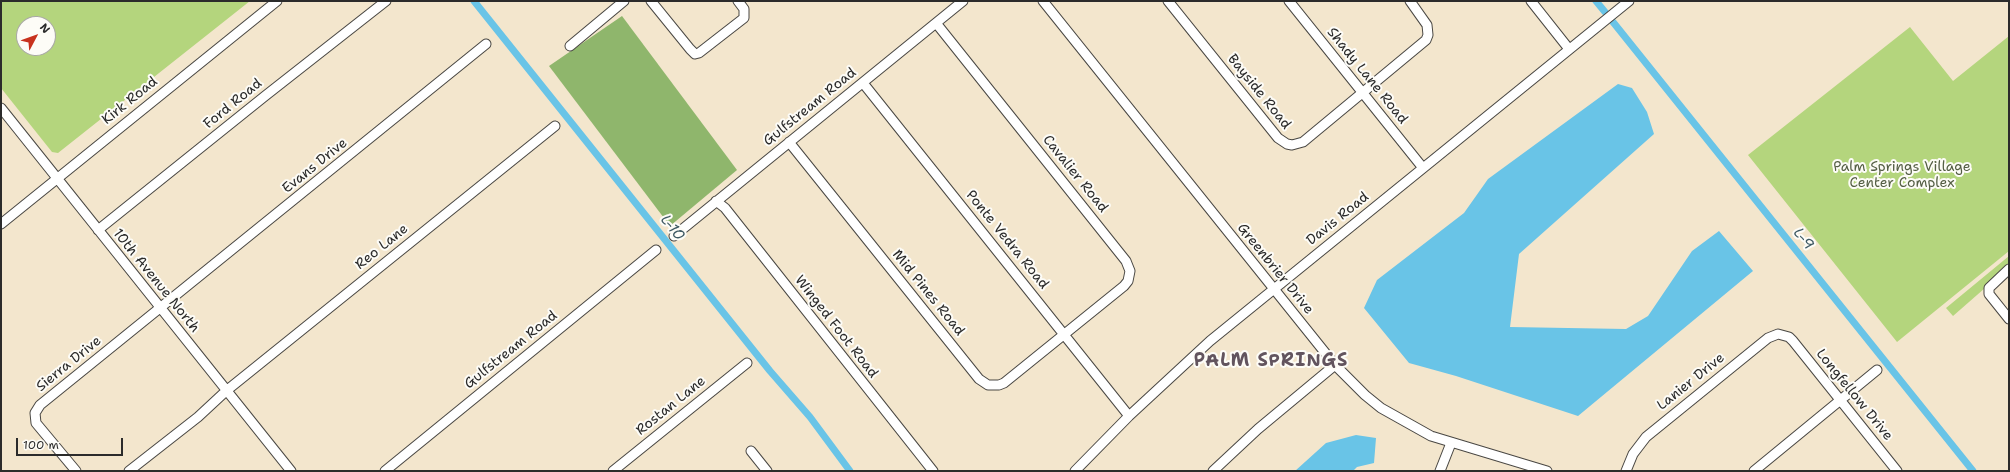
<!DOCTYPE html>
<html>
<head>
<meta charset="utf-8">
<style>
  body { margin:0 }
  #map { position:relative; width:2010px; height:472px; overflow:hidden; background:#f3e6cd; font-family:"Shantell Sans",sans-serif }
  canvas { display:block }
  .frame { position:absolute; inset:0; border:2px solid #2b2b2b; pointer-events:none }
  .north { position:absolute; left:16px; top:16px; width:40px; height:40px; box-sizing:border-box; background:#fdfcf7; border:1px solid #a9a8a5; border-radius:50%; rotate:49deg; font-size:11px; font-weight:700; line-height:16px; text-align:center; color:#2b2b2b }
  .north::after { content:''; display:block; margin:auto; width:14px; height:18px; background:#c8321e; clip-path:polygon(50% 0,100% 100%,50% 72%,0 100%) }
  .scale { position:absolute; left:16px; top:438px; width:107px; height:18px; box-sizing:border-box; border:2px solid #2b2b2b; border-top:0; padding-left:5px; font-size:12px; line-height:14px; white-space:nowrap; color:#2b2b2b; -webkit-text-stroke:3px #fdfcf7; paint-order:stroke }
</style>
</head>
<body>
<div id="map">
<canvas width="2010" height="472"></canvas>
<div class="frame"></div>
<div class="north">N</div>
<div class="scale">100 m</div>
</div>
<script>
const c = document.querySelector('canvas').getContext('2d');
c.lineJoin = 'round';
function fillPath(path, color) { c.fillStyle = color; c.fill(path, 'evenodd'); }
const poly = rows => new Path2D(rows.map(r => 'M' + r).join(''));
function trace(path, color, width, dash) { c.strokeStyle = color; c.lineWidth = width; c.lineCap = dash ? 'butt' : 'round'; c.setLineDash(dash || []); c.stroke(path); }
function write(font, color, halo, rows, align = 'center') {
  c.font = font + ' "Shantell Sans",sans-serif'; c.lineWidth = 4; c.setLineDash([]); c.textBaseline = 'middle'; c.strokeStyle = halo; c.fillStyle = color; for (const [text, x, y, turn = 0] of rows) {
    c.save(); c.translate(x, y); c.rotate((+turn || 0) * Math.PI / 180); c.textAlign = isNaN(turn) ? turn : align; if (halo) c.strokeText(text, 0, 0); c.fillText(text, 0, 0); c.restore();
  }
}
fillPath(poly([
  [1,1,250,1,58,153,52,152,1,88],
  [24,24,48,24,48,48,24,48],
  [1910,27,1953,81,2009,36,2009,251,1897,342,1748,155],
  [2009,256,2009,267,1953,316,1946,308]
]), '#b4d57d');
fillPath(poly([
  [622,16,737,170,670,226,549,66]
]), '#8fb66c');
fillPath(poly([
  [1618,84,1632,88,1647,112,1654,134,1519,254,1510,327,1626,329,1648,316,1692,251,1719,231,1753,271,1578,416,1456,376,1409,363,1364,308,1377,280,1464,213,1488,179],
  [1356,435,1376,438,1374,463,1357,467,1353,471,1295,471,1326,443]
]), '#69c4e7');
trace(poly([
  [474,1,770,371,810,417,850,471],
  [1596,1,1605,12],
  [1613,22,1973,471]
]), '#69c4e7', 7);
const minor = poly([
  [651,1,690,49,695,54,699,53,744,18,744,9,738,1],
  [1043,1,1335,365,1365,395,1381,408,1431,436,1547,471],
  [1168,1,1278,138,1287,144,1292,145,1303,142,1426,40,1428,35,1427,25,1410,1],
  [1289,1,1423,168],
  [1531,1,1569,49],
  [570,46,624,1],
  [863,83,1129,416],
  [1,108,291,471],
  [789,142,979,379,988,385,999,385,1004,383,1124,286,1128,281,1130,271,1126,261,936,23],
  [716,201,725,208,933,471],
  [1,224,277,1],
  [98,230,265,96,386,1],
  [674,236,963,1],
  [2009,269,1989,288,1989,294,2009,319],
  [751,451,767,471],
  [76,471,36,423,35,413,40,405,486,44],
  [129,471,198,417,226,391,555,126],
  [385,471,656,250],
  [613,471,747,363],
  [1075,471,1129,416,1210,341,1629,1],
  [1213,471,1258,429,1335,365],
  [1440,471,1451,443],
  [1626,471,1633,454,1646,437,1768,338,1778,334,1789,337,1793,341,1897,471],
  [1754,471,1877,370]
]);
trace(minor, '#494743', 11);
trace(minor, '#fff', 9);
write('14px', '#2b2b2b', '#fdfcf7', [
  ["Shady Lane Road",1367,76,51],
  ["Bayside Road",1259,92,51],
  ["Kirk Road",130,101,-39],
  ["Ford Road",233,104,-39],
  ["Gulfstream Road",810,107,-39],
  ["Evans Drive",315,166,-39],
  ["Cavalier Road",1075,174,51],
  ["Davis Road",1338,219,-39],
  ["Ponte Vedra Road",1007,240,51],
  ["Reo Lane",382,247,-39],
  ["Greenbrier Drive",1275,269,51],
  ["10th Avenue North",156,281,51],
  ["Mid Pines Road",928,293,51],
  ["Winged Foot Road",836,327,52],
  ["Gulfstream Road",511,350,-39],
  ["Sierra Drive",69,364,-39],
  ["Lanier Drive",1691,382,-39],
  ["Longfellow Drive",1854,395,51],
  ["Rostan Lane",671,406,-39]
]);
write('14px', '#545e44', '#fdfcf7', [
  ["Palm Springs Village",1902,167],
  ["Center Complex",1902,183]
]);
write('italic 15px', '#3e5963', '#fdfcf7', [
  ["L-10",672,228,51],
  ["L-9",1803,239,51]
]);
c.letterSpacing = '1px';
write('bold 18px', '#62545e', '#fdfcf7', [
  ["PALM SPRINGS",1271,361]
]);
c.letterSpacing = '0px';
</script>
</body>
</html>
